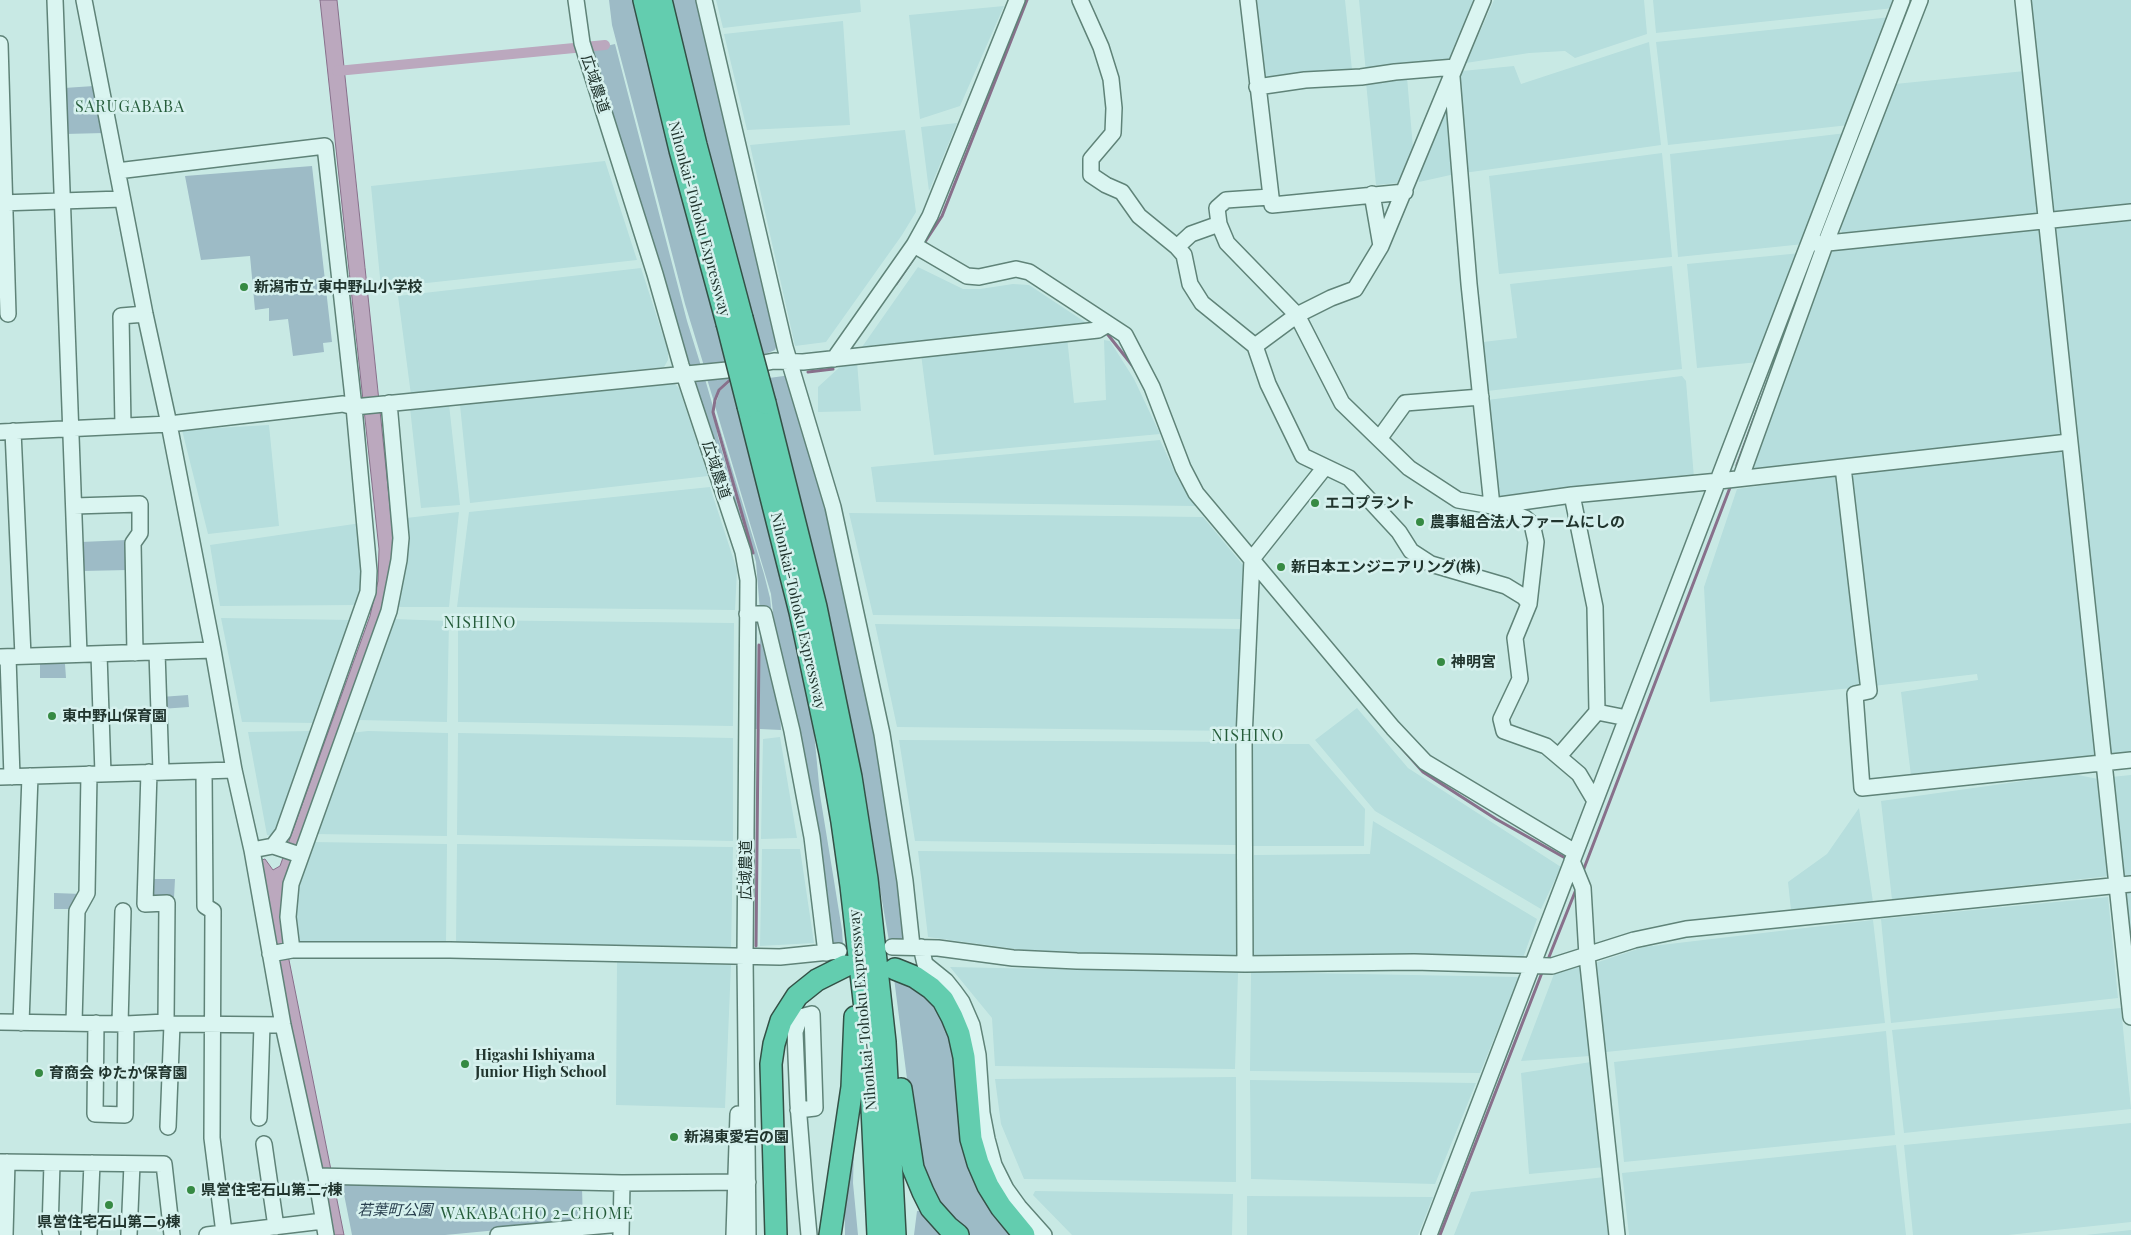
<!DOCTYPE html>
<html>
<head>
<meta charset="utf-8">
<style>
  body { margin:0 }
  canvas { display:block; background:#c8e9e4 }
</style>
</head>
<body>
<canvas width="2131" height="1235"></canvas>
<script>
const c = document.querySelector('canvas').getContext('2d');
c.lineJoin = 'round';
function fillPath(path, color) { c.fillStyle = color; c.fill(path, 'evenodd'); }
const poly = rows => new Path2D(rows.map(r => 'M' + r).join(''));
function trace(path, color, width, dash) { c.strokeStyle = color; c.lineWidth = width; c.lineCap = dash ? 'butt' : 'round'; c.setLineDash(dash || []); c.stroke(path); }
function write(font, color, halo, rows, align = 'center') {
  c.font = font + ' "Playfair Display","Noto Sans JP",serif'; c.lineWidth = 5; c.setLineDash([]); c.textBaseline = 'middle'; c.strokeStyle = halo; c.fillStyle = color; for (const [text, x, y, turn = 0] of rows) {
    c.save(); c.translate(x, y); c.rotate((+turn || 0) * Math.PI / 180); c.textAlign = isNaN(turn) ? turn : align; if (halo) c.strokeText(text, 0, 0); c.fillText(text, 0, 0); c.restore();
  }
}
fillPath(poly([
  [716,0,860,0,861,12,723,28],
  [1254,0,1345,0,1352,70,1260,79],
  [1359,0,1474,0,1449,61,1366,73],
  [1494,0,1644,0,1647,34,1575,58,1565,51,1529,53,1466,63],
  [1653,0,1897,0,1894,8,1656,33],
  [2031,0,2131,0,2131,207,2053,216],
  [1004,6,960,106,920,119,909,15],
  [1891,17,1849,125,1668,145,1656,42],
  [843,21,850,125,747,130,724,34],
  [1649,42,1661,145,1464,173,1457,86,1462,71,1514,66,1521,84],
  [2025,71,2039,215,1843,234,1840,229,1895,84],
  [1407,77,1413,148,1397,183,1376,185,1366,82],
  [1448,112,1455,174,1419,182,1418,174,1444,113],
  [957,123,929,191,921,127],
  [905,130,916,212,902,235,826,342,795,346,750,145],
  [1846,133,1804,244,1678,257,1670,154],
  [1662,153,1672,257,1499,274,1489,176],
  [605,161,637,260,381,288,371,186],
  [2131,216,2131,755,2109,757,2050,225],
  [2041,227,2063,437,1754,472,1749,469,1830,249],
  [1801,253,1759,362,1697,368,1687,264],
  [1672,266,1682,369,1487,391,1483,342,1517,338,1510,284],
  [918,267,963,289,980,289,1013,284,1029,285,1088,324,862,347],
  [641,268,668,351,668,360,664,367,411,395,398,296],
  [1067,337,1074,403,1106,400,1104,340,1110,341,1134,379,1160,434,934,455,921,354],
  [857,362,861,411,818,412,818,387,842,365],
  [1682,376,1686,381,1694,478,1498,500,1487,400],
  [673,382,679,388,708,476,470,503,460,405],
  [449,404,460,505,421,508,410,408],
  [269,425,279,526,208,534,182,430],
  [1160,440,1178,479,1196,506,876,502,871,467],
  [2063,448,2096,758,1911,776,1901,692,1978,680,1977,674,1873,686,1850,471],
  [1838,475,1862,687,1710,702,1704,587,1737,489],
  [710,487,737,570,735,610,457,607,469,512],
  [459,512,449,607,396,607,406,518],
  [849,513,1203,517,1243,565,1242,619,873,615],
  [361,523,365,573,359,605,220,606,210,545],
  [221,618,353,620,316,723,242,722],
  [393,619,449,621,447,722,358,720],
  [458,620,734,623,733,726,458,722],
  [875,624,1242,629,1240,731,897,727],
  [1357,708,1408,768,1561,867,1541,909,1375,811,1315,740],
  [312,731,278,829,273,836,267,835,248,732],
  [368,731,448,733,447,836,314,834,350,733],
  [458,733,733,738,733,841,457,835],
  [780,737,797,838,761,839,763,739],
  [899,740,1240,742,1236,845,915,841],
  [1253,744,1309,744,1365,809,1364,846,1253,846],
  [2073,774,2098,779,2109,876,1892,900,1881,801],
  [2131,775,2131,875,2122,876,2111,777],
  [1859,808,1873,902,1791,910,1788,882,1827,854],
  [1373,821,1537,919,1523,958,1253,956,1254,855,1370,854],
  [312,842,447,844,446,946,296,944,293,901],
  [457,844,733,847,731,949,456,945],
  [762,849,800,849,814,943,760,946],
  [918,851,1238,854,1237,958,1023,950,928,937],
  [2131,890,2131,954,2123,891],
  [2108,897,2118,998,1891,1023,1881,919],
  [1873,920,1885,1023,1606,1052,1595,963,1644,947],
  [617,961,731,965,725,1108,616,1105],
  [1582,966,1590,1056,1521,1061,1554,974],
  [950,967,1238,973,1235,1069,995,1066,992,1018],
  [1251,972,1519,977,1480,1073,1250,1071],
  [2121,1008,2131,1109,1904,1133,1892,1030],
  [1886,1031,1895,1135,1624,1162,1614,1062],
  [1591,1062,1605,1167,1529,1174,1521,1073],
  [1236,1077,1236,1182,1024,1179,1001,1124,995,1079],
  [1250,1080,1476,1083,1435,1184,1251,1179],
  [2131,1123,2131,1222,2008,1235,1913,1235,1904,1145],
  [1896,1145,1906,1235,1629,1235,1622,1173],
  [1605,1177,1612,1235,1454,1235,1471,1192],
  [1035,1191,1233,1194,1232,1235,1072,1235,1033,1195],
  [1247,1196,1433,1197,1418,1235,1247,1235],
  [2131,1230,2131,1235,2086,1235]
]), '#b6dedd');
fillPath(poly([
  [609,0,635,0,728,364,704,366,685,304,658,200,612,25],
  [671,0,697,0,722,112,765,275,777,345,775,350,763,355,710,163],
  [615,44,687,321,701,366,690,366,683,353,589,50],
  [94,86,104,133,65,134,64,88],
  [312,166,332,342,323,343,324,352,293,356,288,319,269,321,269,308,255,310,250,256,201,260,185,176],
  [732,375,732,379,718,390,714,402,707,379],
  [791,375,849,605,871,710,897,869,905,938,900,942,889,941,856,750,831,626,769,378],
  [705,379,712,403,718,437,751,551,757,591,757,611,694,386,697,381],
  [730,382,732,382,805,674,813,721,820,795,842,930,843,945,837,947,832,946,775,631,771,594,715,406,720,391],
  [716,416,764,574,770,598,773,626,760,611,756,562],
  [127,540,128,570,82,571,81,542],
  [757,617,757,729,753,729,754,619],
  [760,619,780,710,781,730,760,729],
  [40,664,65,664,66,678,40,678],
  [188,695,189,707,161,709,161,697],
  [150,879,175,879,174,898,150,896],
  [54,893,82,894,73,909,54,909],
  [894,978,911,983,943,1015,1019,1235,966,1235,931,1198,920,1165,907,1079],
  [854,1147,853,1183,858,1235,845,1235,844,1182],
  [342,1184,582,1188,583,1222,445,1235,352,1235],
  [928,1210,948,1235,914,1235,917,1211]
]), '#9dbbc6');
const water = poly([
  [320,0,337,0,393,535,392,561,383,617,289,876,288,955,344,1235,331,1235,276,957,259,861,265,859,273,870,280,866,370,616,378,581,379,549,320,0]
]);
fillPath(water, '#bba8be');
trace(water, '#88708b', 1);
trace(poly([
  [923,245,942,216,1027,0],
  [896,284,918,252],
  [1105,331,1135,369],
  [808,372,833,369],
  [730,380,719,390,715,400,713,412,753,553],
  [1737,465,1785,335],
  [1399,745,1423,772,1496,819,1567,859],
  [1583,871,1731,485],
  [756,946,759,645],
  [1547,962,1577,887],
  [1440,1235,1543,970]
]), '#88708b', 3);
trace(poly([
  [337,71,605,45]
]), '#bba8be', 10);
const minor = poly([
  [55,0,79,654],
  [84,0,145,314,169,424,213,650,234,770,252,850,283,1025,316,1176,326,1235],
  [576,0,582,43,655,274,681,365,743,552,748,580,745,957,748,1235],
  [704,0,785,347,833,507,882,734,905,881,912,946],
  [1080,0,1101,47,1111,79,1114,108,1113,133,1091,159,1091,175,1106,185,1122,192,1139,216,1177,247,1184,255,1190,284,1202,303,1255,346,1268,384,1303,456,1349,478,1399,532,1411,551,1431,564,1506,586,1524,597,1529,604,1515,638,1520,679,1501,719,1504,731,1546,746,1579,774,1595,801],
  [1248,0,1272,205,1405,192],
  [2023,0,2131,1017],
  [0,44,8,314],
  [1452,77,1469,284,1492,506,1572,495,1719,481,1843,467,1869,691,1855,694,1862,788,2131,760],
  [1257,87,1305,80,1361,77,1395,72,1455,67],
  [117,171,325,146,354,407,369,571,368,592,283,833,273,846,252,850],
  [1372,194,1381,246],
  [0,203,122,199],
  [1219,224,1227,243,1297,315,1342,403,1409,468,1458,500,1492,506,1525,518,1532,524,1536,542,1529,604],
  [1818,244,2131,212],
  [914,245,967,276,979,277,1016,269,1029,272,1125,335,1152,387,1183,468,1196,493,1393,728,1425,762,1575,852],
  [1177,247,1191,234,1219,224,1217,208,1226,200,1270,197],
  [1255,346,1297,315,1331,298,1355,289,1381,246,1483,0],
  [834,359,914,245,930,216,1017,0],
  [123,426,121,316,145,314],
  [13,431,23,656],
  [0,432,169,424,343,404,354,407,727,370,774,361,803,362,1098,330,1108,324],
  [1379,439,1405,403,1481,397],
  [1843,467,2069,442],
  [1741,477,1826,242,1920,0],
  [74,506,140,504,140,533,133,543,135,653],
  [747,614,764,614,792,731,812,837,826,953],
  [157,652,161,772],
  [99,654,103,774],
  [0,657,213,650],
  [8,657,12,777],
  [1597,712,1627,718],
  [1559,756,1597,712,1595,607,1572,495],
  [204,771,205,906,213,911,212,1138,224,1233],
  [149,772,145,904,167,903,166,1022],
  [0,777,234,770],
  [273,846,300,855],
  [1572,861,1583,888,1587,956,1617,1235],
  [892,947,938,948,1013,958,1077,961,1245,964,1414,962,1552,966,1634,940,1686,929,2131,884],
  [921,947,925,964,946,981,954,991,962,1002,972,1025,978,1055,982,1113,987,1139,994,1165,1006,1189,1019,1207,1044,1235],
  [292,950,288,917,291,884,389,611,399,560,401,538,389,403],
  [270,954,292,950,450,950,780,957,839,951],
  [1245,964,1244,739,1252,559,1325,467],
  [0,1022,126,1024,166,1022,172,1024,283,1025],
  [21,1023,30,776],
  [74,1023,77,911,87,893,89,774],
  [96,1023,95,1114,125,1115,126,1024],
  [120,1024,123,911],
  [798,1110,815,1108,812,1014,800,1017,795,1032,798,1104,805,1191,809,1235],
  [259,1118,262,1025],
  [168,1127,172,1024],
  [264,1144,276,1227],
  [0,1162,164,1164,172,1235],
  [316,1176,622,1183,748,1182],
  [621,1234,622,1183],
  [5,1235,7,1162],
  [51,1235,50,1231,52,1163],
  [89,1235,92,1163],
  [129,1235,132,1164],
  [207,1235,323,1221],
  [498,1235,621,1224],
  [734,1235,738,1114],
  [1429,1235,1902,0]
]);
const highway = poly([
  [644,0,680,150,727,323],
  [661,0,696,145,742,318],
  [765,403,816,607,851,777,867,879,885,1042,895,1235],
  [748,406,800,612,830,753,842,822,851,886,869,1044,878,1235],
  [895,969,915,977,931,988,943,1000,952,1017,959,1034,964,1057,971,1139,978,1163,988,1186,1001,1207,1024,1235],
  [901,1089,913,1168,923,1192,931,1208,948,1227,958,1235],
  [776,1235,771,1064,774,1044,781,1021,797,996,817,980,845,966],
  [830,1235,852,1087,855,1017]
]);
trace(minor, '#5f8378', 18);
trace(highway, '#335146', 24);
trace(minor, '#daf5f1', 15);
trace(highway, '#63cdaf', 21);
const highwayBridge = poly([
  [742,318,765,403],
  [727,323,748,406]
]);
trace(highwayBridge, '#335146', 24, []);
trace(highwayBridge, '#63cdaf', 21);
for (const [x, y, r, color] of [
  [244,287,5,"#368a43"],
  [1315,503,5,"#368a43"],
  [1420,522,5,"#368a43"],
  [1281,567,5,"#368a43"],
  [1441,662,5,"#368a43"],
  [52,716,5,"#368a43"],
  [465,1064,5,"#368a43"],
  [39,1073,5,"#368a43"],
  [674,1137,5,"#368a43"],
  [191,1190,5,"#368a43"],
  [109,1205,5,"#368a43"]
]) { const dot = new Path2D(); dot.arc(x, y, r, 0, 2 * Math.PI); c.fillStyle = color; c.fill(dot); trace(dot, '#d6f1ee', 2); }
write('15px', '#21352e', '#d6f1ee', [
  ["広域農道",595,84,72],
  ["Nihonkai-Tohoku Expressway",699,219,75],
  ["広域農道",716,470,72],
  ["Nihonkai-Tohoku Expressway",798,611,77],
  ["広域農道",746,870,-90],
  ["Nihonkai-Tohoku Expressway",863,1010,-95]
]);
write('bold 15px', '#21352e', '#d6f1ee', [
  ["新潟市立 東中野山小学校",254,287],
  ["エコプラント",1325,503],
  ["農事組合法人ファームにしの",1430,522],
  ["新日本エンジニアリング(株)",1291,567],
  ["神明宮",1451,662],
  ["東中野山保育園",62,716],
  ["Higashi Ishiyama",475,1055],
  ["Junior High School",475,1072],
  ["育商会 ゆたか保育園",49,1073],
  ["新潟東愛宕の園",684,1137],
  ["県営住宅石山第二7棟",201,1190],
  ["県営住宅石山第二9棟",109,1222,"center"]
], 'left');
write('italic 15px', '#2a404f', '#d6f1ee', [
  ["若葉町公園",395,1210]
]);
c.letterSpacing = '1px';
write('16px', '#255c3a', '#d6f1ee', [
  ["SARUGABABA",130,107],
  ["NISHINO",480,623],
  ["NISHINO",1248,736],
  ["WAKABACHO 2-CHOME",537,1214]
]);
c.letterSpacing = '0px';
</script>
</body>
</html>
